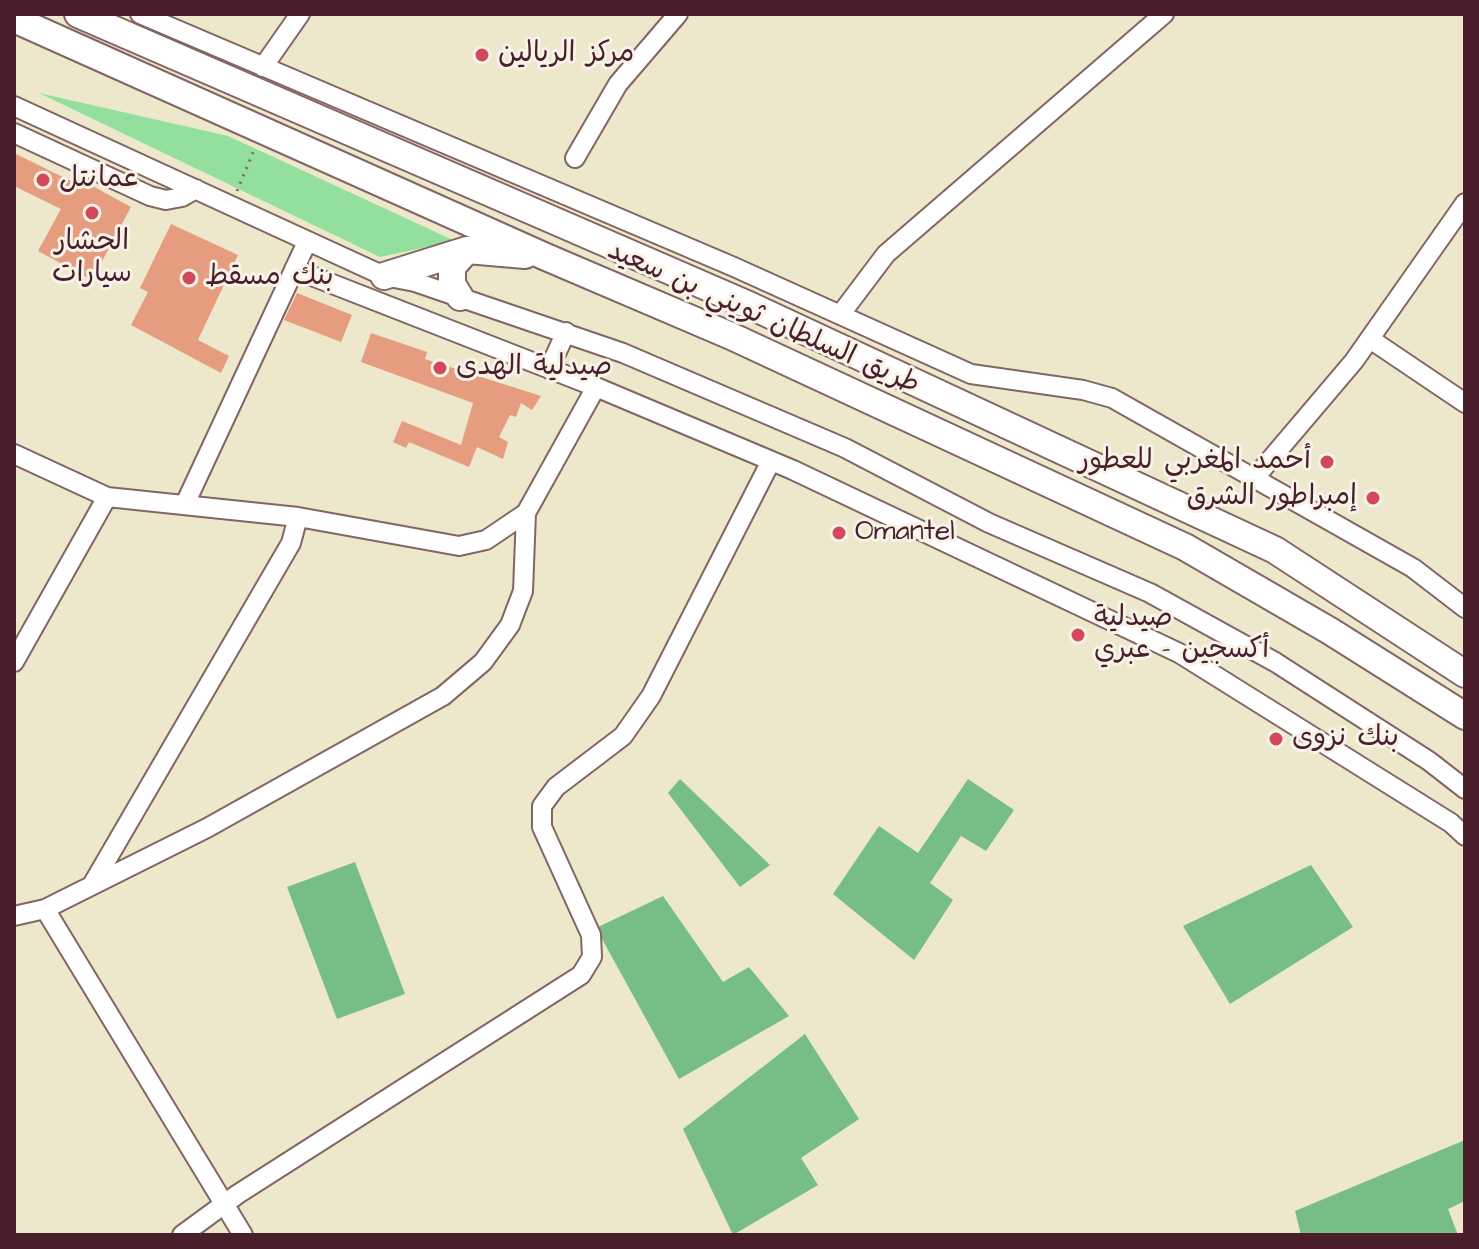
<!DOCTYPE html>
<html>
<head>
<meta charset="utf-8">
<style>
  body { margin:0 }
  #map { position:relative; width:1479px; height:1249px; overflow:hidden; background:#ede7cc; font-family:"Architects Daughter",sans-serif }
  canvas { display:block }
  .frame { position:absolute; inset:0; border:16px solid #4a1f2b; pointer-events:none }
</style>
</head>
<body>
<div id="map">
<canvas width="1479" height="1249"></canvas>
<div class="frame"></div>
</div>
<script>
const c = document.querySelector('canvas').getContext('2d');
c.lineJoin = 'round';
function fillPath(path, color) { c.fillStyle = color; c.fill(path, 'evenodd'); }
const poly = rows => new Path2D(rows.map(r => 'M' + r).join(''));
function trace(path, color, width, dash) { c.strokeStyle = color; c.lineWidth = width; c.lineCap = dash ? 'butt' : 'round'; c.setLineDash(dash || []); c.stroke(path); }
function write(font, color, halo, rows, align = 'center') {
  c.font = font + ' "Architects Daughter","Playpen Sans Arabic",sans-serif'; c.lineWidth = 6; c.setLineDash([]); c.textBaseline = 'middle'; c.strokeStyle = halo; c.fillStyle = color; for (const [text, x, y, turn = 0] of rows) {
    c.save(); c.translate(x, y); c.rotate((+turn || 0) * Math.PI / 180); c.textAlign = isNaN(turn) ? turn : align; if (halo) c.strokeText(text, 0, 0); c.fillText(text, 0, 0); c.restore();
  }
}
fillPath(poly([
  [39,93,228,136,455,241,380,257]
]), '#93e09e');
fillPath(poly([
  [680,779,770,865,740,887,668,793],
  [968,779,1014,810,986,851,961,836,930,883,953,900,914,960,833,894,879,826,918,853],
  [355,862,405,994,337,1019,287,887],
  [1311,865,1353,927,1230,1004,1183,926],
  [663,896,723,982,749,967,789,1016,679,1079,596,928],
  [805,1034,859,1119,801,1158,818,1185,733,1235,683,1129],
  [1465,1140,1465,1201,1448,1209,1458,1235,1301,1235,1295,1211]
]), '#76be85');
fillPath(poly([
  [14,153,75,183,78,178,131,207,92,280,38,251,61,209,14,186],
  [171,224,238,255,198,340,229,356,221,373,131,325,148,292,140,288],
  [297,293,352,315,341,342,284,320],
  [371,333,427,352,425,359,541,396,532,410,521,403,516,417,510,415,499,437,508,442,503,459,477,447,469,467,409,442,406,448,393,442,402,421,461,445,473,403,361,362]
]), '#e69c7e');
const minor = poly([
  [140,14,734,267,971,374,1083,390,1112,398,1413,568,1465,608],
  [263,67,300,14],
  [14,106,384,276,415,282,623,353,845,448,989,523,1150,593,1275,662,1429,761,1465,789],
  [14,133,150,196,166,200,182,197,196,189],
  [575,158,618,84,678,14],
  [294,269,596,387,793,470,1179,653,1451,823,1465,836],
  [840,315,886,254,1164,14],
  [1370,339,1465,403],
  [549,369,566,332],
  [14,454,107,497,298,517,459,546,486,540,526,513],
  [1253,480,1354,361,1465,203],
  [185,504,307,242],
  [14,662,107,497],
  [92,885,291,543,298,517],
  [45,909,243,1235],
  [14,916,45,909,207,828,443,696,483,662,510,625,523,591,526,513,596,387],
  [182,1235,238,1194,581,975,592,957,591,935,542,827,542,806,556,787,623,736,651,696,771,461]
]);
const highway = poly([
  [78,14,751,306,1275,550,1465,674],
  [14,19,546,257,731,336,1185,547,1330,631,1465,716],
  [384,276,467,250,525,255],
  [460,297,452,284,452,267,467,250]
]);
trace(minor, '#836563', 22);
trace(highway, '#836563', 30);
trace(poly([
  [237,191,254,150]
]), '#836563', 3, [2, 6]);
trace(minor, '#fff', 18);
trace(highway, '#fff', 26);
for (const [x, y, r, color] of [
  [482,55,8,"#d1495b"],
  [43,180,8,"#d1495b"],
  [92,213,8,"#d1495b"],
  [189,278,8,"#d1495b"],
  [440,368,8,"#d1495b"],
  [1327,462,8,"#d1495b"],
  [1373,498,8,"#d1495b"],
  [839,533,8,"#d1495b"],
  [1078,635,8,"#d1495b"],
  [1276,739,8,"#d1495b"]
]) { const dot = new Path2D(); dot.arc(x, y, r, 0, 2 * Math.PI); c.fillStyle = color; c.fill(dot); trace(dot, '#f7f3e8', 3); }
write('28px', '#4a1f2b', '#f7f3e8', [
  ["مركز الريالين",498,55],
  ["عمانتل",59,180],
  ["الحشار",92,243,"center"],
  ["سيارات",92,275,"center"],
  ["بنك مسقط",205,278],
  ["صيدلية الهدى",456,368],
  ["أحمد المغربي للعطور",1311,462,"right"],
  ["إمبراطور الشرق",1357,498,"right"],
  ["Omantel",855,533],
  ["صيدلية",1094,619],
  ["أكسجين - عبري",1094,651],
  ["بنك نزوى",1292,739]
], 'left');
write('28px', '#4a1f2b', '#f7f3e8', [
  ["طريق السلطان ثويني بن سعيد",763,319,24]
]);
</script>
</body>
</html>
